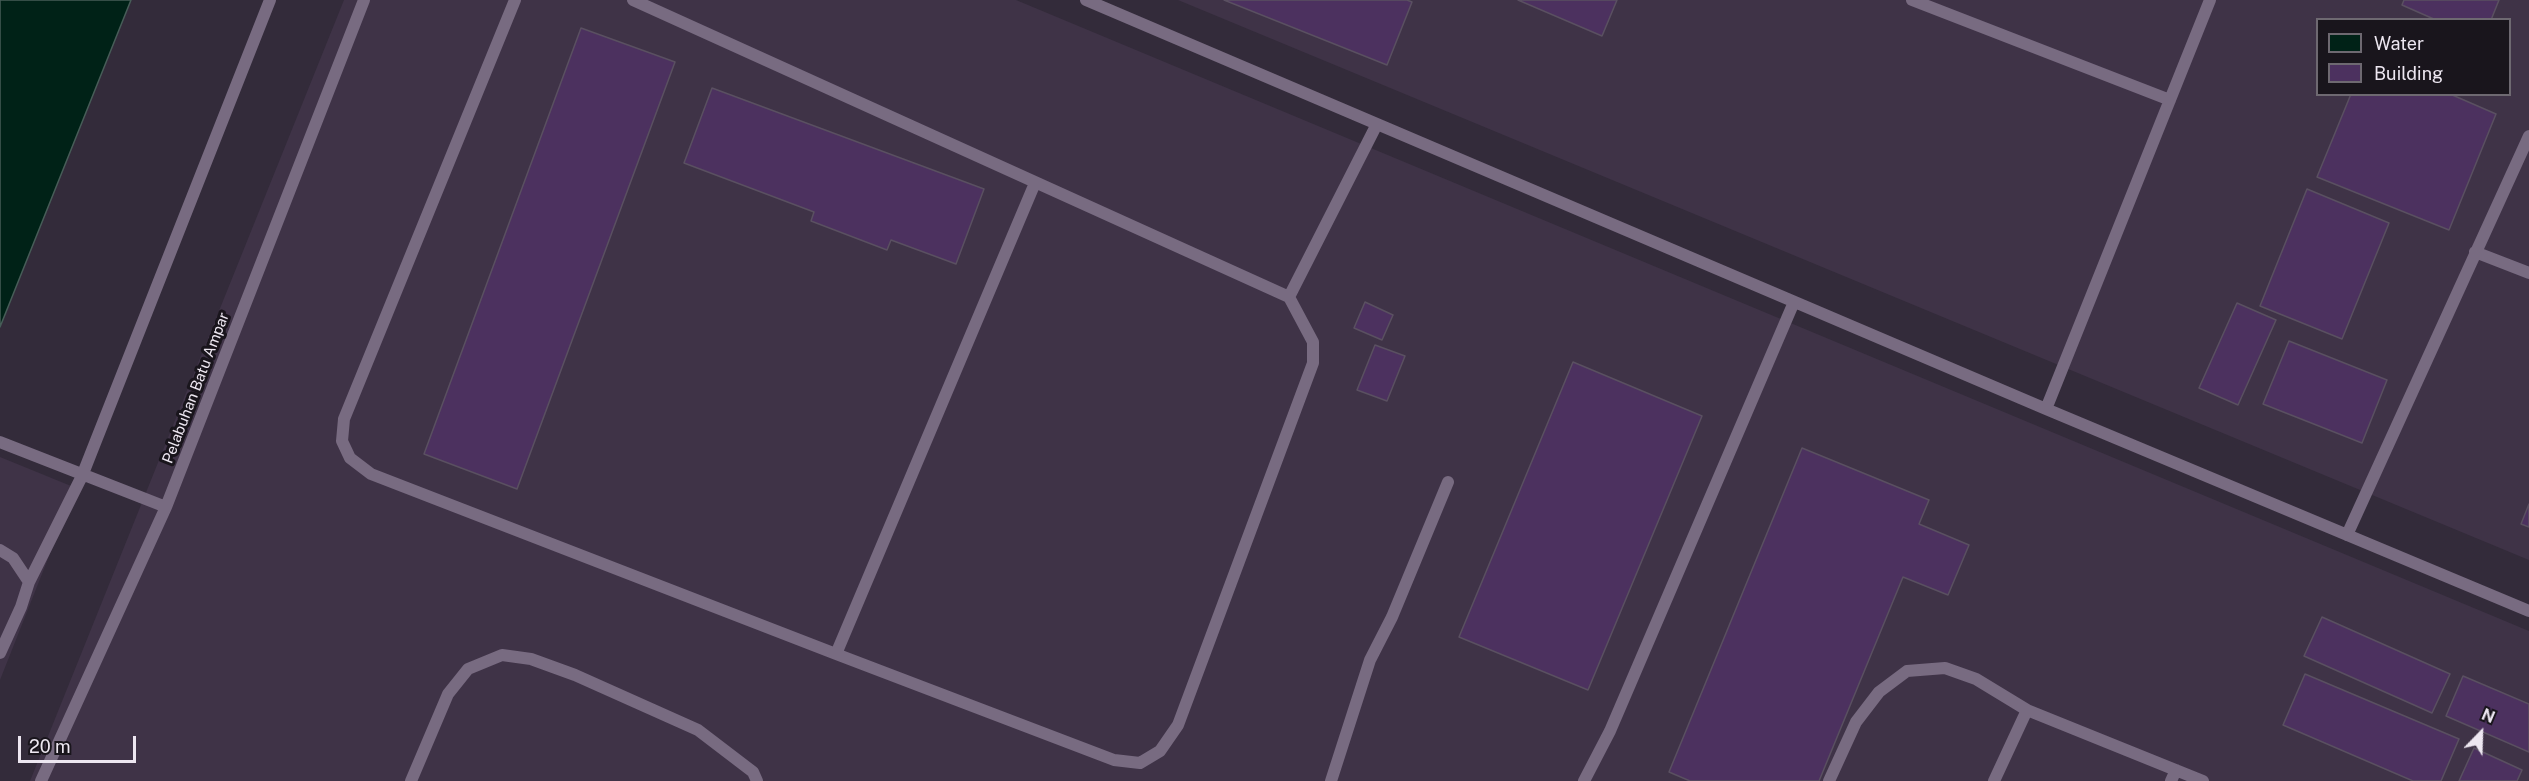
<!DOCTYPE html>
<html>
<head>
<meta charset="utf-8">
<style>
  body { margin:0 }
  #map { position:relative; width:2529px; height:781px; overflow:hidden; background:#332b3a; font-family:"Public Sans",sans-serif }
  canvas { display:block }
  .legend { position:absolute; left:2316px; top:18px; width:195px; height:78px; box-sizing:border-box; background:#19151c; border:2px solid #6e6971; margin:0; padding:8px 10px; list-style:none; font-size:18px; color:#ede7f1 }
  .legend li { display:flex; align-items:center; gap:12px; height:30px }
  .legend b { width:30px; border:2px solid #6e6971 }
  .north { position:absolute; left:2451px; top:703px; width:60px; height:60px; -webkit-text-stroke:4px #19151c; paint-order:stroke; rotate:23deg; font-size:16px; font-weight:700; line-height:24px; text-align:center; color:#ede7f1 }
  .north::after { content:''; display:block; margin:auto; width:21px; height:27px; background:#ede7f1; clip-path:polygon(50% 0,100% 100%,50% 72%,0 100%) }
  .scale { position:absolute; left:18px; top:736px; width:118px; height:27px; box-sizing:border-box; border:3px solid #ede7f1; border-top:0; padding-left:8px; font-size:18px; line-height:21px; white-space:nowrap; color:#ede7f1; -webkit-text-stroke:4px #19151c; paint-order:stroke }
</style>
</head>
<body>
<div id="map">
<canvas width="2529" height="781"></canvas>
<ul class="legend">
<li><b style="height:16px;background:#002217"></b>Water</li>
<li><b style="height:16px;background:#4c315f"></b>Building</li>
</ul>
<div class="north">N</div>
<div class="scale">20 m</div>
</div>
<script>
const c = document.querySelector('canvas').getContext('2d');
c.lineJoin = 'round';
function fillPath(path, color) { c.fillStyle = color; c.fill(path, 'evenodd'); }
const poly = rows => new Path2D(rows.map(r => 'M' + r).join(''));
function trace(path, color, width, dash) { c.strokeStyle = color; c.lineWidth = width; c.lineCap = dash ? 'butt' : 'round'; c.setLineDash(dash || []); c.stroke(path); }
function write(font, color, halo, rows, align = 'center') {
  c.font = font + ' "Public Sans",sans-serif'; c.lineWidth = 6; c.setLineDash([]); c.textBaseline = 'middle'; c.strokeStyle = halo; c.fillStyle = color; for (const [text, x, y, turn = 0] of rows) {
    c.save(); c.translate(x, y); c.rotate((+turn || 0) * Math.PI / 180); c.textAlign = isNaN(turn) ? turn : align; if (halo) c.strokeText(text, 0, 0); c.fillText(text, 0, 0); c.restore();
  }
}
fillPath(poly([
  [344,0,1016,0,2529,631,2529,781,30,781],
  [1178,0,2529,0,2529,560],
  [2318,20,2510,20,2510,94,2318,94],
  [0,457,76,488,0,680]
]), '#3f3347');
const water = poly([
  [0,0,131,0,0,327,0,0]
]);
fillPath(water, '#002217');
trace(water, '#475d58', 1.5);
const building = poly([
  [1224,0,1407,0,1412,2,1387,65,1224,0],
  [1518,0,1617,0,1602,36,1518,0],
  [2404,0,2499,0,2491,20,2436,20,2402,5,2404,0],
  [581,28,675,62,517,489,424,454,581,28],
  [712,88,984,189,956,264,891,240,887,250,811,221,814,212,684,163,712,88],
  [2351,94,2450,94,2496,114,2449,230,2317,177,2351,94],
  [2307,189,2389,223,2342,339,2260,306,2307,189],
  [1365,302,1393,315,1382,340,1354,328,1365,302],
  [2237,303,2276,320,2238,405,2199,388,2237,303],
  [2289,341,2387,380,2362,443,2263,404,2289,341],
  [1375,345,1405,356,1387,401,1357,390,1375,345],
  [1573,362,1702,416,1588,690,1459,637,1573,362],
  [1802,448,1929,500,1919,524,1969,545,1948,595,1903,577,1819,781,1690,781,1669,772,1802,448],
  [2529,504,2529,527,2521,524,2529,504],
  [2322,617,2450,674,2432,713,2304,656,2322,617],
  [2305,674,2459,739,2441,781,2413,781,2283,725,2305,674],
  [2463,676,2529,704,2529,752,2446,716,2463,676],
  [2474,748,2522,770,2517,781,2459,781,2474,748]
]);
fillPath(building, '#4c315f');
trace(building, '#5a5061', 1.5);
trace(poly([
  [515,0,344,419,342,441,350,458,371,474,836,654,1114,760,1140,763,1160,751,1178,725,1313,363,1313,342,1289,297],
  [633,0,1289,297,1377,124],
  [1086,0,2046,409,2529,611],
  [1912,0,2170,100],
  [2475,252,2529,273],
  [2046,409,2210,0],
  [0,442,166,507],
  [2347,535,2529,136],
  [0,550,13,558,29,582,21,607,0,653],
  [29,582,82,476,270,0],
  [836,654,1035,183],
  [41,781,166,507,364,0],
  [411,781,448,694,468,669,502,655,531,659,575,675,698,730,753,772,757,781],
  [1331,781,1370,660,1392,617,1448,482],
  [1584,781,1610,731,1794,302],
  [1829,781,1856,722,1879,692,1907,671,1945,668,1976,679,2027,710],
  [1994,781,2027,710,2203,781],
  [2171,781,2176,770]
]), '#786b81', 12);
write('15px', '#ede7f1', '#19151c', [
  ["Pelabuhan Batu Ampar",196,388,-69]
]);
</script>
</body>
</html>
